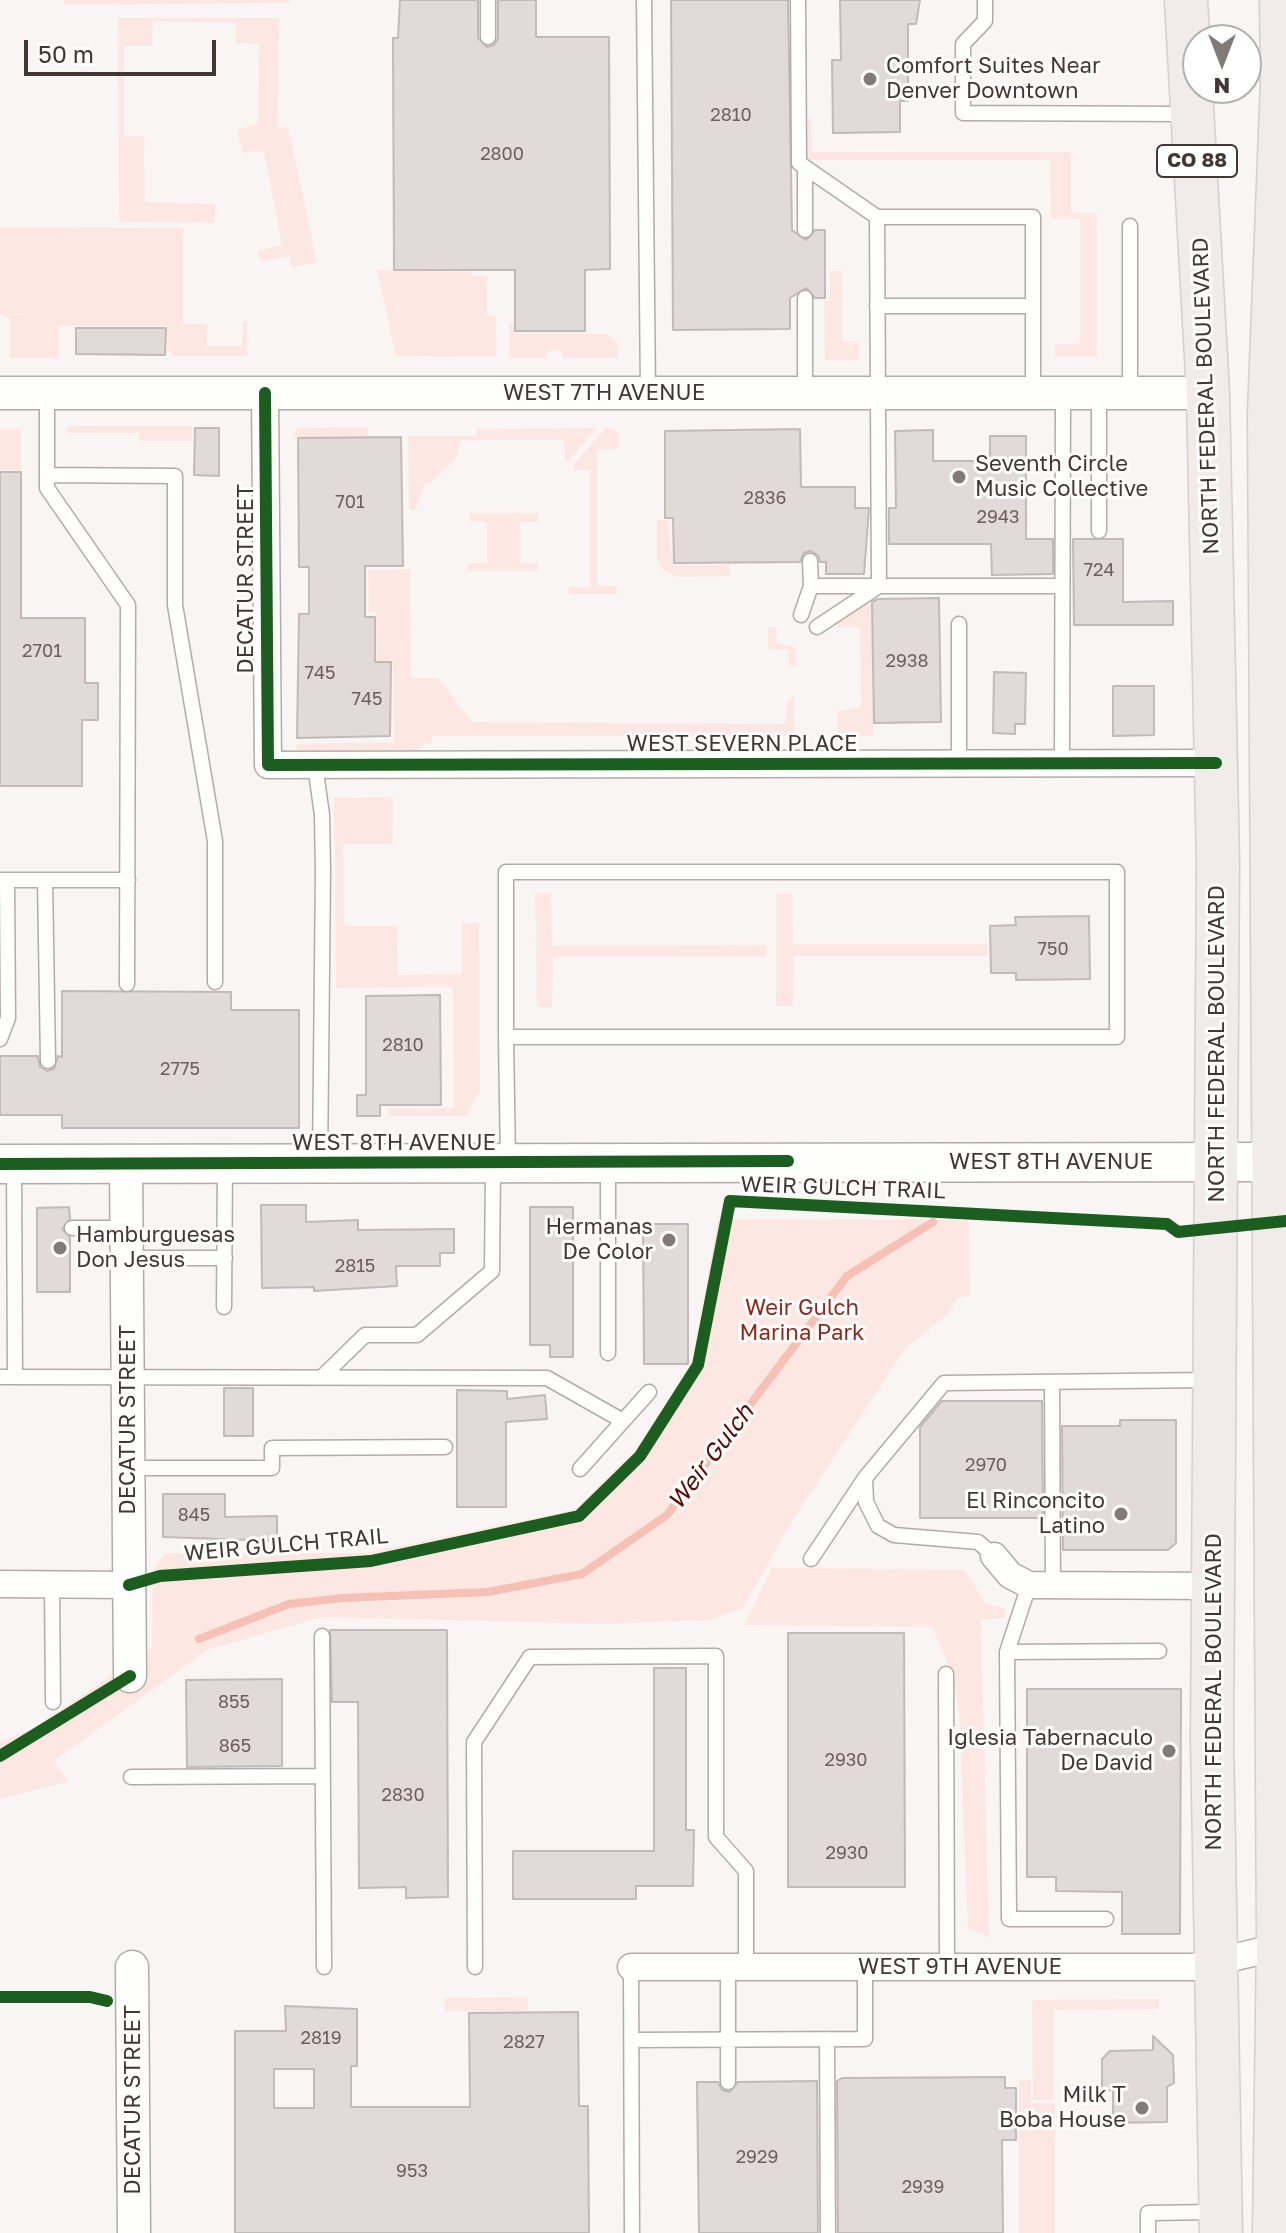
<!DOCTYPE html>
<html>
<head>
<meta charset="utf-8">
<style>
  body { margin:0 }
  #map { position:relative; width:1286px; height:2233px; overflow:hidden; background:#f9f5f4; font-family:"Golos Text",sans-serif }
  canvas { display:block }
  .north { position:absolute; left:1182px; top:24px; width:80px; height:80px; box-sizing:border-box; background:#fff; border:2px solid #b4afad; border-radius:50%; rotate:180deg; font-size:22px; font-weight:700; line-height:32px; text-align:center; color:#443633 }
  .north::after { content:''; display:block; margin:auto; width:28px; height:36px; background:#837977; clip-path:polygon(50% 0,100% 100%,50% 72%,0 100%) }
  .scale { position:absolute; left:24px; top:40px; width:192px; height:36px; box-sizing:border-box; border:4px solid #443633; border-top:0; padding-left:10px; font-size:24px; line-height:28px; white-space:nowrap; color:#443633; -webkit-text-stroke:6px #fff; paint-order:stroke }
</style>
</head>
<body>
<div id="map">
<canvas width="1286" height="2233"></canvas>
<div class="north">N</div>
<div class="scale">50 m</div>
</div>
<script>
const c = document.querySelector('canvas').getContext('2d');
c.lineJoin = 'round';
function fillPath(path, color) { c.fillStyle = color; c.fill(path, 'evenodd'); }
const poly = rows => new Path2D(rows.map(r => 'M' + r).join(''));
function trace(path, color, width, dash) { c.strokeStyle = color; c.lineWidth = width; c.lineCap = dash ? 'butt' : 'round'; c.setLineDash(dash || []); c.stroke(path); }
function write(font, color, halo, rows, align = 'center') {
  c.font = font + ' "Golos Text",sans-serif'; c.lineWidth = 6; c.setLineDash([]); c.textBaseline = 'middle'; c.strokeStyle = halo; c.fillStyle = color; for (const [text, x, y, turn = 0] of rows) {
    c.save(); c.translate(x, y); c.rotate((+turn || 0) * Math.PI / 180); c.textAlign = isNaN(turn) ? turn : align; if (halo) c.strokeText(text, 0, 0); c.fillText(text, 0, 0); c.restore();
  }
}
fillPath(poly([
  [64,0,290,0,290,3,64,5],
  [118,18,279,18,278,128,288,127,317,262,292,267,289,256,261,262,258,251,282,245,264,151,243,153,237,131,258,123,259,44,236,43,236,23,153,21,152,46,124,46,124,136,144,136,145,202,215,204,215,223,119,222],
  [804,118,811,118,812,152,1071,152,1071,213,1097,213,1097,357,1055,357,1055,344,1080,344,1080,219,1051,219,1050,160,804,160],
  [0,227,183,228,183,324,207,324,207,346,242,346,243,322,247,322,247,356,172,356,172,351,167,351,167,326,59,326,59,358,10,358,10,318,0,315,60,315,0,314],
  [377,270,471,272,472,276,487,276,487,315,496,316,496,357,396,356],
  [830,271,842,271,842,341,859,342,859,360,825,360,824,301,830,301],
  [509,323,514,323,514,334,607,334,617,343,618,358,563,358,562,351,547,351,547,358,509,358],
  [67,426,192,426,192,441,140,441,139,433,67,433],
  [368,427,368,437,293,437,297,428],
  [607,427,619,433,620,444,616,449,597,450,597,586,617,586,617,594,569,594,569,587,590,587,590,470,574,470,574,464],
  [597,428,568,461,565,461,564,440,461,440,455,460,431,482,426,482,415,510,409,510,408,436,477,436,477,429],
  [0,429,21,429,21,470,0,470],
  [469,513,539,513,539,522,520,522,520,563,538,563,538,571,467,571,467,564,487,563,487,522,469,521],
  [657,520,668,520,673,566,730,565,730,576,677,577,663,570,657,558],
  [410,569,411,678,438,678,472,722,786,724,787,700,794,697,794,736,432,736,431,744,425,744,414,753,297,754,297,744,394,742,393,662,377,662,376,612,369,612,368,570],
  [863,604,873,604,873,736,838,737,837,711,861,708,860,627,838,627,838,620,844,620],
  [768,627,776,627,776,643,795,647,797,666,789,666,788,650,768,649],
  [393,797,393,844,343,844,344,926,397,926,398,975,462,974,462,923,479,923,480,1090,466,1116,389,1116,389,1109,454,1108,453,987,336,988,334,798],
  [535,893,551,893,552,946,766,945,766,957,553,957,552,1007,537,1007],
  [776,894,792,894,793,944,987,944,987,956,794,956,793,1006,776,1006],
  [718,1219,969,1220,970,1296,958,1298,947,1314,904,1350,793,1520,743,1608,710,1620,604,1624,322,1617,207,1650,54,1761,69,1781,0,1799,0,1742,30,1730,152,1648,153,1571,165,1553,366,1553,574,1510,634,1452,693,1362],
  [772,1568,965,1570,985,1603,1005,1609,1005,1618,981,1620,989,1937,968,1928,959,1711,951,1671,932,1627,744,1625],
  [528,1997,528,2011,445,2011,444,1998],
  [1159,1999,1159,2009,1054,2010,1054,2100,1033,2100,1032,2000],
  [1019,2080,1031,2080,1031,2103,1055,2103,1055,2233,1019,2233]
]), '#fce7e2');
trace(poly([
  [199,1639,289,1604,343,1598,488,1592,582,1574,667,1515,847,1276,933,1222]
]), '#f6c0b5', 8);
const building = poly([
  [400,0,478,0,478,38,487,47,494,45,498,38,498,0,536,0,536,37,609,37,610,269,585,270,585,331,515,331,515,270,394,270,393,38,398,38,400,0],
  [671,0,788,0,792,230,806,240,815,230,825,230,825,298,815,298,806,288,790,298,790,329,673,330,671,0],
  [840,0,920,0,916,24,908,24,908,101,900,101,900,132,833,133,832,60,841,60,840,0],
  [76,328,166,328,165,355,76,354,76,328],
  [195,428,219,428,219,476,194,475,195,428],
  [800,429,801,487,855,487,855,508,869,508,864,574,826,574,826,562,820,562,818,555,810,551,804,553,800,562,674,563,673,518,665,518,665,431,800,429],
  [933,430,933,461,990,461,990,436,1026,436,1026,539,1053,539,1053,574,992,575,991,544,889,544,889,508,896,508,895,431,933,430],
  [401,437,403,566,365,566,365,617,375,617,375,662,391,662,390,736,297,738,299,614,309,614,309,567,299,567,298,438,401,437],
  [0,472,21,472,21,618,85,618,85,683,98,683,98,720,82,720,82,786,0,786,0,472],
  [1073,539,1123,539,1123,602,1173,601,1173,625,1074,625,1073,539],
  [939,598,941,722,874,723,872,602,878,599,939,598],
  [994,672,1026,673,1025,724,1015,724,1015,734,993,733,994,672],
  [1113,686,1154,686,1154,735,1113,736,1113,686],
  [1089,916,1090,979,1016,980,1016,973,991,973,990,926,1016,925,1015,917,1089,916],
  [62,991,231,992,231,1010,299,1010,299,1128,62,1128,62,1115,0,1115,0,1056,38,1056,40,1067,47,1071,54,1069,58,1056,62,1057,62,991],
  [440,995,441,1105,380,1105,380,1116,357,1116,357,1095,366,1095,366,996,440,995],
  [261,1205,306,1205,306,1222,358,1220,358,1230,454,1229,454,1253,440,1253,440,1266,396,1266,397,1286,314,1291,314,1287,262,1288,261,1205],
  [69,1207,70,1219,62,1229,70,1237,70,1292,37,1292,37,1208,69,1207],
  [530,1207,573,1207,573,1357,550,1357,550,1345,530,1345,530,1207],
  [643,1224,688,1224,688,1364,644,1364,643,1224],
  [224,1388,253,1388,253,1436,224,1436,224,1388],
  [457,1390,507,1391,507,1399,545,1395,547,1419,506,1422,506,1507,457,1507,457,1390],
  [942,1401,1042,1401,1043,1518,920,1518,920,1427,942,1401],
  [1120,1420,1176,1420,1176,1543,1168,1550,1063,1550,1062,1426,1120,1426,1120,1420],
  [163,1494,225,1494,225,1517,277,1516,277,1541,163,1537,163,1494],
  [330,1630,447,1630,448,1897,406,1898,406,1887,359,1888,358,1702,332,1702,330,1630],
  [788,1633,904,1633,905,1887,788,1887,788,1633],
  [654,1668,686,1668,686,1830,694,1830,693,1886,636,1886,636,1899,513,1899,513,1851,654,1851,654,1668],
  [282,1679,282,1766,187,1767,186,1680,282,1679],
  [1027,1689,1181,1689,1180,1934,1122,1934,1122,1892,1056,1891,1056,1877,1027,1877,1027,1689],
  [285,2006,357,2009,357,2066,351,2066,351,2107,470,2107,469,2013,578,2012,579,2106,588,2106,589,2233,235,2233,235,2031,286,2031,285,2006],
  [274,2069,314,2069,314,2108,274,2108,274,2069],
  [1153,2036,1173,2055,1174,2083,1167,2087,1167,2122,1113,2123,1113,2090,1102,2091,1102,2059,1110,2051,1153,2050,1153,2036],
  [1005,2077,1005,2088,1016,2088,1016,2140,1002,2140,1003,2233,838,2233,837,2081,842,2078,1005,2077],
  [817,2081,818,2233,699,2233,697,2082,718,2082,722,2090,729,2092,738,2082,817,2081]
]);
fillPath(building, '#e2dad8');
trace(building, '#c1bab8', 2);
const service = poly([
  [488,0,488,37],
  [644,0,648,393],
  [798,0,799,163,877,217,1033,217,1033,393],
  [985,0,985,21,963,44,963,113,1188,114],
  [805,167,805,230],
  [805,298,805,393],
  [877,306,1033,306],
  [47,393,47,488,128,605,127,984],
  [1099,393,1099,531],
  [1130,393,1130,226],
  [47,475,175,476,175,605,215,841,215,982],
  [811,586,1062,586],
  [801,615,811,586,810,561],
  [959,624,959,763],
  [817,627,879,586,877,217],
  [1062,763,1063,393],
  [315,765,322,815,323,871,320,1163],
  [506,872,1117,872,1117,1037,506,1037,506,872],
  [0,880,128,880],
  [45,880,48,1061],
  [506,1037,508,1161],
  [0,1039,8,1018,7,880],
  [14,1164,15,1377],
  [608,1166,608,1353],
  [72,1228,127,1228],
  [127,1258,225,1258],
  [224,1307,225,1163],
  [0,1377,547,1378,623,1421],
  [322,1377,365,1335,417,1335,492,1271,493,1167],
  [1052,1382,1053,1587],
  [128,1468,272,1468,272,1448,445,1447],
  [580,1469,649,1392],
  [865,1478,866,1502,878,1526,894,1535,978,1542,994,1556],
  [811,1559,865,1478,944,1383,1211,1380],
  [52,1585,53,1702],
  [322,1636,324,1967],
  [1007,1652,1029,1585],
  [946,1674,947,1967],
  [131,1777,323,1776],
  [1106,1919,1009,1919,1007,1652,1159,1651],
  [475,1967,474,1742,530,1657,716,1656,716,1837,746,1871,746,1967],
  [631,1967,632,2233],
  [728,1967,728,2082],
  [827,2039,828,2233],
  [631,2040,865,2039,865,1967],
  [1148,2233,1148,2213,1216,2212]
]);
const minor = poly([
  [265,393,268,765,1216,763],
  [994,1556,1010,1575,1029,1585,1214,1586],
  [0,1584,129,1585],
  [631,1967,1194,1967,1286,1945]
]);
const tertiary = poly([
  [0,393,1208,393],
  [126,1163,130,1676],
  [132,1967,134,2233]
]);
const secondary = poly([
  [0,1164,1286,1162]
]);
const primary = poly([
  [1186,0,1208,393,1218,863,1212,1738,1221,2233],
  [1274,2233,1278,1942,1269,414,1282,83,1281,0]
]);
trace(service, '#b3aba9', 17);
trace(minor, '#b3aba9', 29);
trace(tertiary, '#b3aba9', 35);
trace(secondary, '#b3aba9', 41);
trace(primary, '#d4cfce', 45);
trace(service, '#fefefd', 14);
trace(minor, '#fefefd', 26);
trace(tertiary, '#fefefd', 32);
trace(secondary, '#fefefd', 38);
trace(primary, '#f1ecea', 42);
trace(poly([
  [265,393,268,765,1216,763],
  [0,1164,788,1161],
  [129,1585,160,1576,371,1561,579,1516,640,1456,698,1365,730,1201,1167,1224,1178,1232,1286,1221],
  [0,1756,130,1676],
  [0,1997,90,1997,107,2001]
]), '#1b5e20', 12);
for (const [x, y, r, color] of [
  [870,79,8,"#837977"],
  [959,477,8,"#837977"],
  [669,1240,8,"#837977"],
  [60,1248,8,"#837977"],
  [1121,1514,8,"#837977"],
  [1169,1751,8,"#837977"],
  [1142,2108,8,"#837977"]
]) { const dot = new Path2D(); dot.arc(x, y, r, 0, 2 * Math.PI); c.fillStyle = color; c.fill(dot); trace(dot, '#fff', 3); }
write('18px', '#6c5f5c', null, [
  ["2810",731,115],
  ["2800",502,154],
  ["2836",765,498],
  ["701",350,502],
  ["2943",998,517],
  ["724",1099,570],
  ["2701",42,651],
  ["2938",907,661],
  ["745",320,673],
  ["745",367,699],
  ["750",1053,949],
  ["2810",403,1045],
  ["2775",180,1069],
  ["2815",355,1266],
  ["2970",986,1465],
  ["845",194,1515],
  ["855",234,1702],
  ["865",235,1746],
  ["2930",846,1760],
  ["2830",403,1795],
  ["2930",847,1853],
  ["2819",321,2038],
  ["2827",524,2042],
  ["2929",757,2157],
  ["953",412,2171],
  ["2939",923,2187]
]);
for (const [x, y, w] of [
  [1197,161,80]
]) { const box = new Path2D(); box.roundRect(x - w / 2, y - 16, w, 32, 6); c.fillStyle = '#fff'; c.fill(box); trace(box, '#443633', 2); }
write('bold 20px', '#443633', null, [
  ["CO 88",1197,161]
]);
write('22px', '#443633', '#fff', [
  ["Comfort Suites Near",886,66,"left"],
  ["Denver Downtown",886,91,"left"],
  ["Seventh Circle",975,464,"left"],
  ["Music Collective",975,489,"left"],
  ["Hermanas",653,1227],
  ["De Color",653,1252],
  ["Hamburguesas",76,1235,"left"],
  ["Don Jesus",76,1260,"left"],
  ["El Rinconcito",1105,1501],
  ["Latino",1105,1526],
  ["Iglesia Tabernaculo",1153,1738],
  ["De David",1153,1763],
  ["Milk T",1126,2095],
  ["Boba House",1126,2120]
], 'right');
write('22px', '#443633', '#fff', [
  ["WEST 7TH AVENUE",604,393],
  ["NORTH FEDERAL BOULEVARD",1206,396,-92],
  ["DECATUR STREET",246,579,-90],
  ["WEST SEVERN PLACE",742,744],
  ["NORTH FEDERAL BOULEVARD",1217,1044,-90],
  ["WEST 8TH AVENUE",394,1143],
  ["WEST 8TH AVENUE",1051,1162],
  ["WEIR GULCH TRAIL",843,1188,2],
  ["DECATUR STREET",128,1420,-90],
  ["WEIR GULCH TRAIL",286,1545,-5],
  ["NORTH FEDERAL BOULEVARD",1214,1692,-90],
  ["WEST 9TH AVENUE",960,1967],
  ["DECATUR STREET",133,2100,-90]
]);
write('22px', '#922716', '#fff', [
  ["Weir Gulch",802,1308],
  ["Marina Park",802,1333]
]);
write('italic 24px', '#5d0a01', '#fff', [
  ["Weir Gulch",711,1457,-53]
]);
</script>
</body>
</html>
